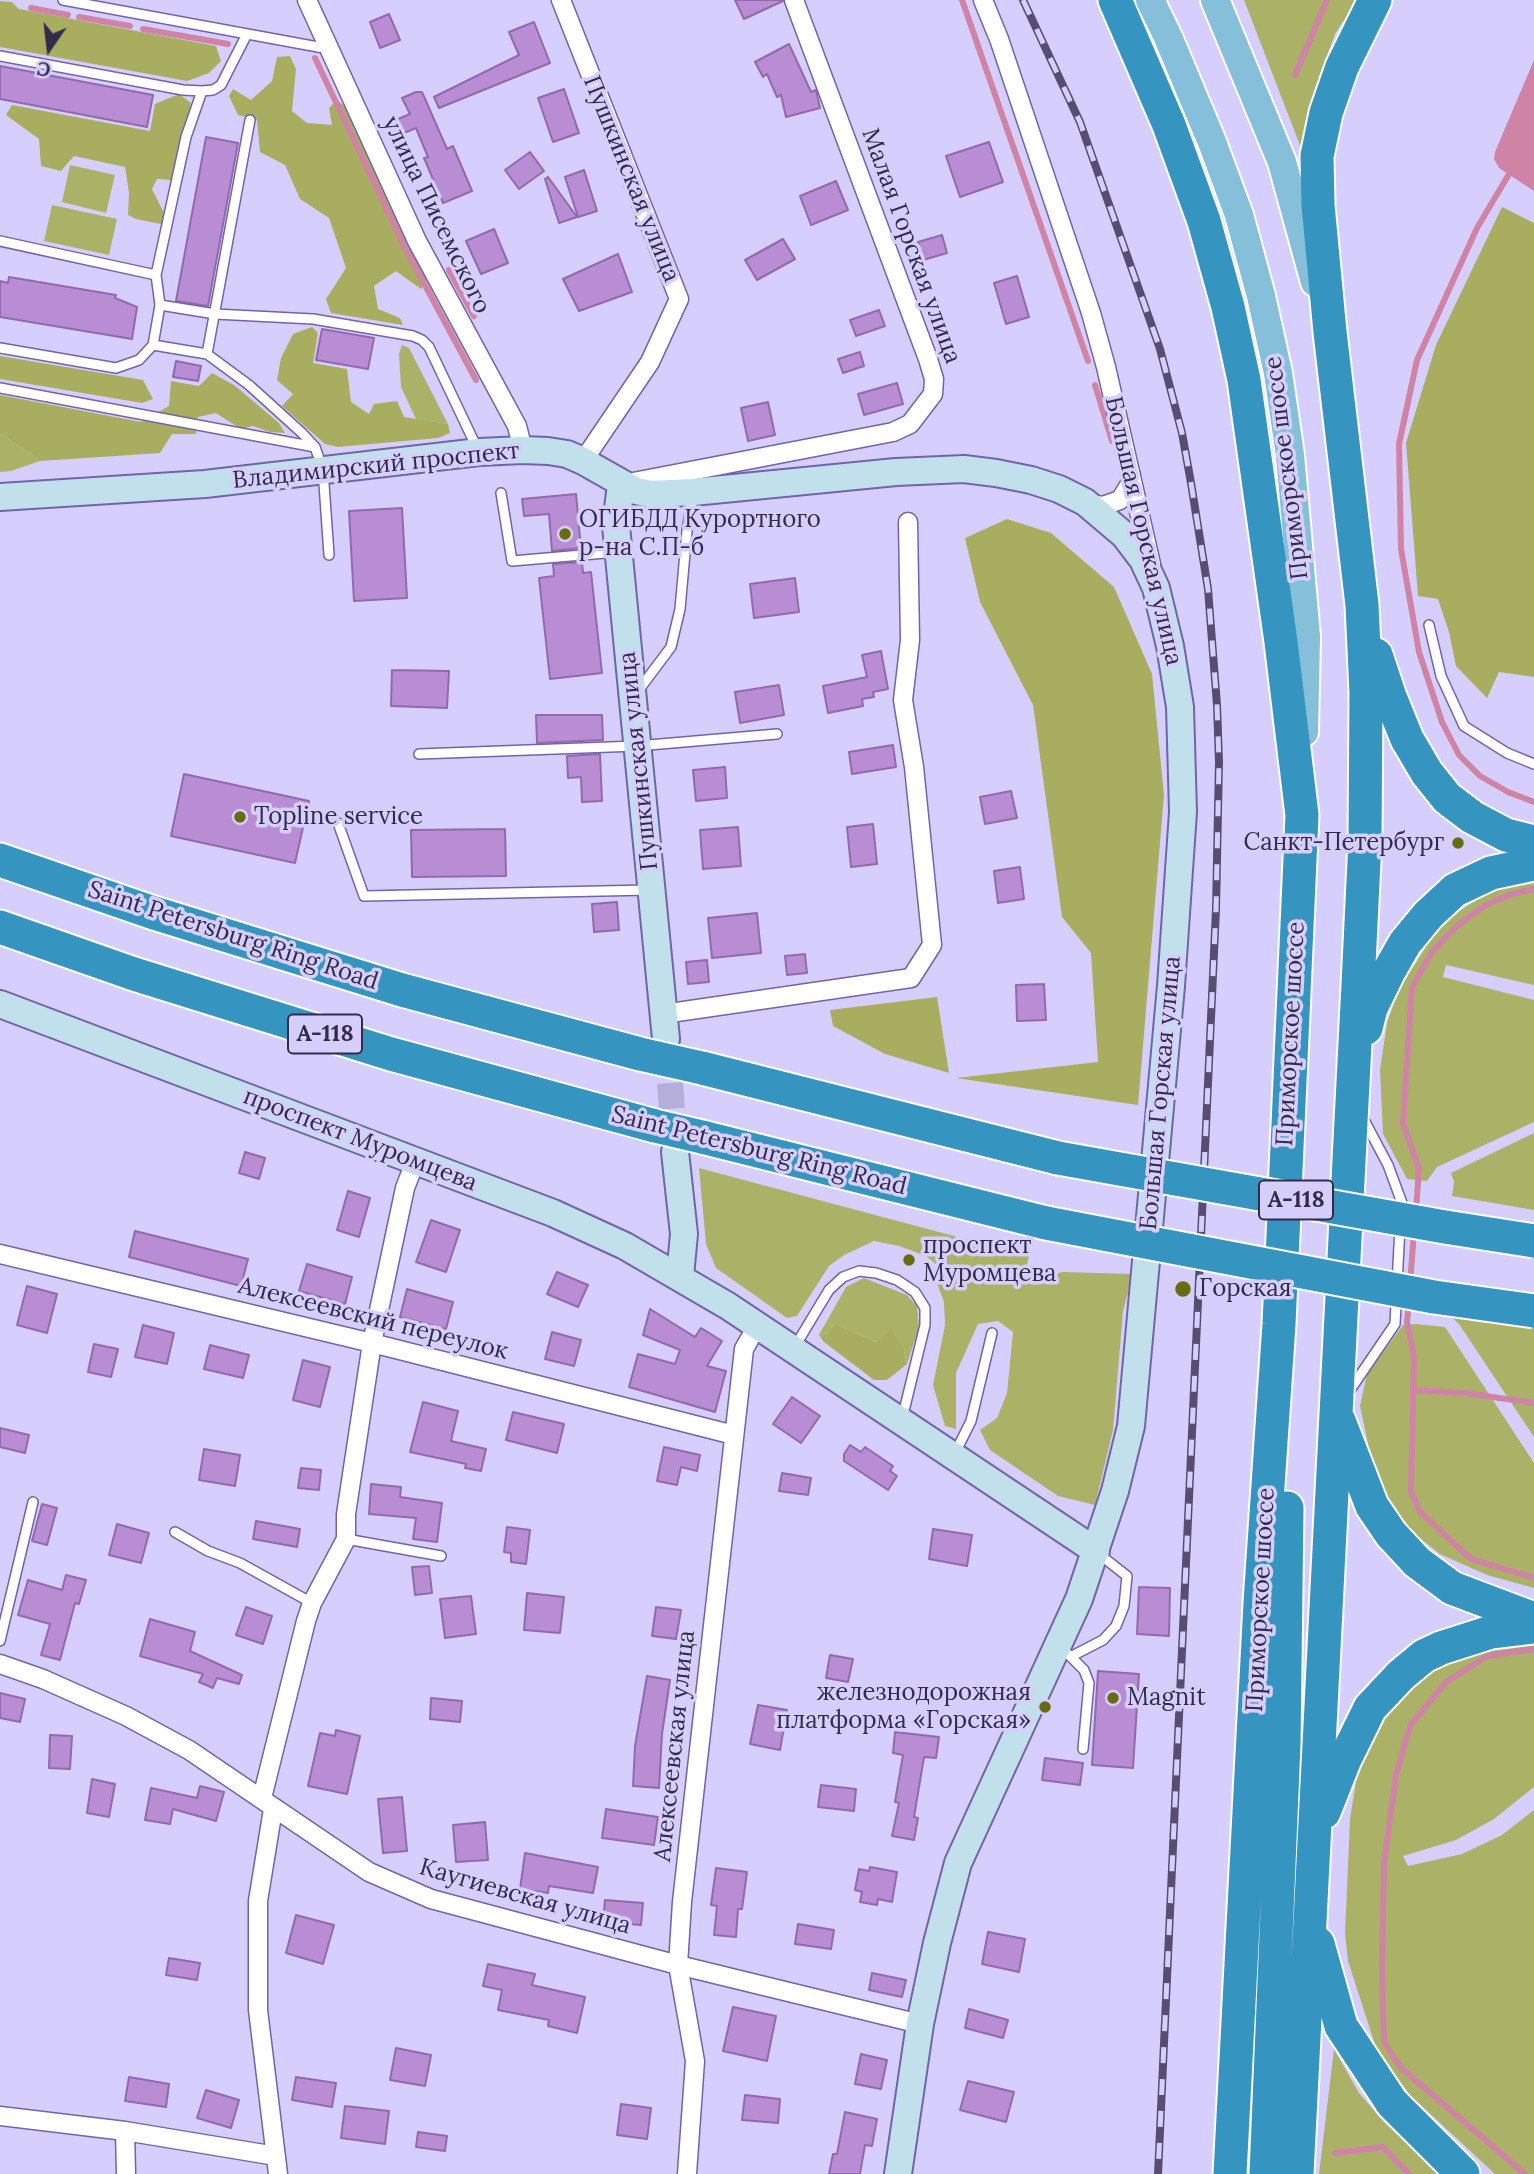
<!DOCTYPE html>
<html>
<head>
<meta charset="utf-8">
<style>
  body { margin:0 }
  #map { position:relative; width:1534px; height:2174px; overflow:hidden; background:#d6cffe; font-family:Lora,serif }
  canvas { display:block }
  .north { position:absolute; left:14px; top:14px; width:70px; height:70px; -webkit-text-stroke:5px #d6cffe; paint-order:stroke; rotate:194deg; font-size:19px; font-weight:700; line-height:28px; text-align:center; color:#322b4a }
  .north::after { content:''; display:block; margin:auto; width:24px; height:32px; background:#322b4a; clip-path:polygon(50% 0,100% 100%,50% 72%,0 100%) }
</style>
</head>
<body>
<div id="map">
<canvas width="1534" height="2174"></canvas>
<div class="north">С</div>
</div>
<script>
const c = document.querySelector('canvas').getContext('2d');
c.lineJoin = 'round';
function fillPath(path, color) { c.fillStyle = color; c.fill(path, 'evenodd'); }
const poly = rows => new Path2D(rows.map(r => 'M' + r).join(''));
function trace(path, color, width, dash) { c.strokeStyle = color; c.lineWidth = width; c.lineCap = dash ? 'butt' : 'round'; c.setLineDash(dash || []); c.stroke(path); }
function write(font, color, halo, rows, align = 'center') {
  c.font = font + ' Lora,serif'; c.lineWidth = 7; c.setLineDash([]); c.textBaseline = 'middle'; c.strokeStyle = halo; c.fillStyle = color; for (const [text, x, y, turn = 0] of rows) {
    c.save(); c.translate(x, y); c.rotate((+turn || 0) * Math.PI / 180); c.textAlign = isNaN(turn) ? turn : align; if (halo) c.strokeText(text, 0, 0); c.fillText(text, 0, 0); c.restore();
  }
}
fillPath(poly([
  [1244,0,1357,0,1335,34,1315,88,1306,147,1301,148],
  [70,165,115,175,106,213,62,202],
  [52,205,117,219,109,255,44,241],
  [402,345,409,348,448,424,416,419,401,387,399,354],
  [0,433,40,461,11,471,0,472],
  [1534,879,1534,985,1446,965,1443,977,1534,1000,1534,1122,1437,1167,1427,1181,1407,1179,1383,1134,1380,1070,1387,1023,1399,989,1442,922,1489,892,1522,880],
  [1534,1133,1534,1210,1452,1196,1454,1182,1451,1173],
  [699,1168,1029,1256,1023,1281,1063,1272,1133,1274,1123,1311,1113,1430,1095,1505,1058,1496,990,1450,980,1430,997,1418,1007,1393,1013,1332,998,1321,978,1324,956,1373,956,1429,945,1426,933,1385,945,1325,944,1302,935,1278,937,1265,926,1256,899,1246,874,1241,844,1255,829,1266,797,1316,787,1318,716,1268,706,1244],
  [864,1278,907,1295,917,1306,919,1327,907,1364,904,1350,876,1342,835,1324,821,1338,819,1335,846,1287],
  [1449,1315,1534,1322,1534,1437,1459,1324],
  [1416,1324,1445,1327,1534,1463,1534,1588,1487,1575,1440,1554,1399,1522,1377,1486,1360,1406,1367,1374,1403,1325],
  [1534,1642,1534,1787,1494,1819,1456,1840,1403,1856,1408,1866,1462,1854,1502,1835,1534,1810,1534,2174,1495,2174,1410,2095,1377,2051,1348,1961,1345,1933,1350,1819,1357,1775,1368,1746,1386,1714,1415,1679,1448,1659,1493,1645],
  [1334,2049,1359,2093,1383,2121,1439,2174,1319,2174]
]), '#acb168');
fillPath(poly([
  [0,1,12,2,19,9,216,46,221,61,209,73,187,81,0,47],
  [290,56,296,69,292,111,307,123,332,125,329,108,337,100,347,108,427,279,421,289,396,271,374,286,378,309,400,318,403,325,331,313,326,299,346,268,329,218,300,199,285,165,260,152,257,120,238,115,229,96,233,89,251,100,272,81,277,57],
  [179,94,191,103,172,180,157,179,152,189,165,215,161,224,136,219,128,215,129,193,125,167,74,156,61,171,41,166,39,139,6,115,12,105,150,131,155,104],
  [1502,207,1534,223,1534,677,1499,672,1487,698,1456,666,1449,632,1438,599,1418,596,1406,443,1436,345],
  [312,327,318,333,313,363,347,369,351,402,369,414,374,404,397,401,404,417,448,424,450,433,438,438,338,447,325,444,282,406,293,394,277,380,281,358,293,334],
  [0,356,143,380,153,399,142,403,0,379],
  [212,373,234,385,279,423,285,433,270,432,253,426,241,429,216,413,198,417,196,434,172,434,160,453,40,461,0,433,0,395,141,422,169,406,171,381,199,386],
  [1007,519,1051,533,1114,587,1152,674,1164,795,1138,1105,956,1078,1098,1062,1091,953,1062,917,1033,705,980,602,965,538],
  [937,997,949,1073,885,1054,833,1026,830,1010],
  [835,1324,876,1342,891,1330,904,1350,907,1364,887,1380,874,1380,824,1342,821,1338]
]), '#a8ad5f');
fillPath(poly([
  [1534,60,1534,191,1499,168,1494,159,1495,152]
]), '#cf83a5');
trace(poly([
  [962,0,1088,361],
  [31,8,68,15],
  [79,17,130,26],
  [143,29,228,44],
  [315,58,405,248,476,380],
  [1295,75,1327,0],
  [1512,169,1477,228,1417,360,1399,444,1401,549,1419,652,1442,722,1459,755,1480,776,1508,792,1534,802],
  [449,270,474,316],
  [1095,385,1112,441],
  [1416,1211,1419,1169,1403,1123,1412,987,1432,952,1457,926,1484,906,1509,895,1534,889],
  [1410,1284,1414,1232],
  [1409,1302,1407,1322,1414,1357,1411,1491,1420,1512,1471,1559,1534,1578],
  [1413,1390,1465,1393,1534,1403],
  [1335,2153,1383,2147,1409,2174],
  [1525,2174,1400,2067,1384,2042,1382,1970,1384,1864,1396,1775,1410,1726,1446,1682,1487,1656,1534,1649]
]), '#cf83a5', 6);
const building = poly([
  [735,0,783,0,783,1,744,19,735,0],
  [389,14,400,40,380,48,370,22,389,14],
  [534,22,550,63,439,108,434,97,519,55,509,32,534,22],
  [789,44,811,92,816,90,820,108,786,117,781,95,777,97,767,74,763,77,755,62,789,44],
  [0,66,153,95,147,127,0,99,0,66],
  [564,89,579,133,553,142,538,98,564,89],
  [416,92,422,92,447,149,453,146,472,191,443,203,424,158,428,157,416,128,392,138,386,124,410,114,402,98,416,92],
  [206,137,238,143,208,306,176,301,206,137],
  [989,142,1003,182,960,197,946,156,989,142],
  [530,152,544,171,519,189,505,170,530,152],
  [584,170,597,211,578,217,565,177,584,170],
  [548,177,577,217,559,223,545,179,548,177],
  [836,181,848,210,811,225,800,196,836,181],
  [494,229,508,263,481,274,466,241,494,229],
  [942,235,947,253,923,260,918,242,942,235],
  [783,239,795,259,757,280,745,260,783,239],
  [618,254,632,292,579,311,563,279,618,254],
  [1017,276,1029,317,1006,324,994,283,1017,276],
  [9,277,116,295,115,298,137,307,132,339,0,317,0,281,8,283,9,277],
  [879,310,885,326,856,336,850,320,879,310],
  [322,329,374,338,368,369,316,360,322,329],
  [860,352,864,366,843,373,838,359,860,352],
  [176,361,201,366,198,381,173,377,176,361],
  [897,383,903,404,864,415,858,394,897,383],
  [768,402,775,435,748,441,741,408,768,402],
  [576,494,581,548,552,551,549,514,524,516,522,499,576,494],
  [402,508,407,598,354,601,349,511,402,508],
  [582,562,583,573,591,572,602,673,550,679,539,578,554,576,553,564,582,562],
  [795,578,799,612,754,618,750,584,795,578],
  [881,651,888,689,873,692,874,697,862,699,863,706,828,713,823,686,867,677,862,655,881,651],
  [392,670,449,671,447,708,391,706,392,670],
  [779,685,784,715,740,723,735,692,779,685],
  [536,715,602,715,603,740,537,743,536,715],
  [893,745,896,767,852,774,849,752,893,745],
  [600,754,602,801,582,802,581,777,568,778,567,756,600,754],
  [725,767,727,798,696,801,693,770,725,767],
  [184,774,309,801,295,863,171,836,184,774],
  [1011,791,1017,818,985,824,980,797,1011,791],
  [873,824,877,864,851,867,847,827,873,824],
  [738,827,741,866,703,869,700,830,738,827],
  [505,829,506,876,412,877,411,830,505,829],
  [1020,867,1024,899,998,903,994,871,1020,867],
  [617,902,619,930,594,932,592,904,617,902],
  [757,913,761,953,712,958,708,918,757,913],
  [805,954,807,973,787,975,785,956,805,954],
  [707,960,709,982,688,984,686,962,707,960],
  [1044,984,1046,1020,1017,1021,1016,985,1044,984],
  [245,1152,265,1158,259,1179,239,1173,245,1152],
  [348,1191,370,1198,359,1237,337,1230,348,1191],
  [431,1220,460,1230,446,1272,416,1262,431,1220],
  [135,1231,248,1259,241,1286,129,1257,135,1231],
  [307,1264,352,1277,345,1304,299,1291,307,1264],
  [557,1272,588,1285,578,1307,547,1294,557,1272],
  [27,1286,57,1294,47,1333,17,1325,27,1286],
  [407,1289,453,1302,446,1329,400,1317,407,1289],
  [650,1309,695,1337,701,1328,722,1341,707,1366,726,1371,715,1412,629,1387,638,1354,675,1364,680,1350,643,1335,650,1309],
  [143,1325,174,1333,167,1364,135,1357,143,1325],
  [552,1332,581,1340,574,1366,545,1359,552,1332],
  [94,1344,118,1349,111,1377,88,1372,94,1344],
  [210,1345,249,1355,243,1378,204,1369,210,1345],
  [303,1360,330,1367,320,1407,293,1400,303,1360],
  [792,1397,820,1416,801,1443,773,1424,792,1397],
  [423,1402,458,1411,451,1441,486,1449,481,1471,465,1468,466,1464,410,1452,423,1402],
  [513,1412,564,1424,557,1453,506,1440,513,1412],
  [0,1428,29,1435,25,1453,0,1447,0,1428],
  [850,1445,861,1452,865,1447,893,1466,890,1471,897,1476,888,1490,844,1461,844,1454,850,1445],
  [664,1447,700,1455,697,1471,681,1467,677,1485,657,1481,664,1447],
  [204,1449,240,1455,235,1486,199,1480,204,1449],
  [301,1468,321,1470,319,1490,298,1488,301,1468],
  [782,1473,811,1478,808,1495,779,1491,782,1473],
  [371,1484,401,1487,400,1497,442,1503,437,1542,413,1539,416,1518,369,1514,371,1484],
  [42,1504,57,1508,47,1545,32,1541,42,1504],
  [256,1521,300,1529,297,1547,253,1539,256,1521],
  [117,1524,149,1533,141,1563,109,1555,117,1524],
  [507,1527,530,1530,526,1564,511,1562,511,1553,504,1552,507,1527],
  [933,1529,972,1535,967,1566,929,1559,933,1529],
  [429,1566,432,1593,415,1595,412,1567,429,1566],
  [66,1575,86,1580,79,1604,75,1603,60,1660,41,1655,50,1624,18,1615,28,1580,62,1590,66,1575],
  [1139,1587,1170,1588,1169,1636,1137,1634,1139,1587],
  [527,1593,564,1597,560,1633,524,1630,527,1593],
  [471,1596,476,1634,445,1638,440,1599,471,1596],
  [246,1607,272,1616,263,1644,236,1635,246,1607],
  [656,1607,681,1610,676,1639,652,1636,656,1607],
  [150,1619,195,1632,190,1651,242,1675,239,1684,217,1678,213,1688,199,1682,203,1674,140,1656,150,1619],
  [830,1655,853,1659,848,1682,826,1678,830,1655],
  [1098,1671,1139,1674,1133,1768,1092,1765,1098,1671],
  [647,1676,670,1680,662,1734,659,1788,633,1786,635,1746,647,1676],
  [0,1693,25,1699,20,1722,0,1718,0,1693],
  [431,1698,462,1701,460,1722,430,1719,431,1698],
  [758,1705,787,1710,780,1750,750,1744,758,1705],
  [336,1730,360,1736,347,1794,308,1786,320,1733,335,1736,336,1730],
  [895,1732,939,1737,936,1758,924,1757,914,1817,918,1818,914,1840,892,1836,899,1803,895,1802,903,1755,893,1753,895,1732],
  [50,1735,72,1736,70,1769,49,1768,50,1735],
  [1045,1758,1083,1763,1080,1785,1042,1780,1045,1758],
  [92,1779,115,1784,109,1817,87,1813,92,1779],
  [821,1785,856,1789,854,1811,818,1807,821,1785],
  [200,1786,224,1792,216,1821,173,1809,170,1824,145,1820,151,1788,197,1798,200,1786],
  [402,1797,407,1851,383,1853,378,1799,402,1797],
  [606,1809,658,1817,654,1845,602,1838,606,1809],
  [485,1822,488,1860,456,1862,453,1825,485,1822],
  [525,1853,598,1867,593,1893,549,1886,548,1893,520,1889,525,1853],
  [870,1867,897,1872,892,1902,878,1899,877,1905,860,1902,862,1892,855,1890,859,1869,869,1871,870,1867],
  [716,1868,747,1872,742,1909,738,1909,736,1937,714,1935,717,1906,711,1905,716,1868],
  [605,1900,643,1903,641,1925,603,1922,605,1900],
  [296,1915,334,1925,323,1964,286,1953,296,1915],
  [798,1924,834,1930,831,1949,795,1944,798,1924],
  [988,1932,1025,1939,1019,1972,982,1964,988,1932],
  [169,1958,200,1963,197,1980,166,1975,169,1958],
  [488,1964,535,1974,532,1985,585,1997,577,2033,548,2026,549,2020,498,2010,502,1990,483,1986,488,1964],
  [872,1973,906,1980,902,1997,869,1990,872,1973],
  [733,2007,776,2016,767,2061,723,2051,733,2007],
  [969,2009,1008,2020,1003,2038,965,2028,969,2009],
  [396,2048,431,2055,425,2086,390,2080,396,2048],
  [861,2054,887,2060,881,2089,855,2084,861,2054],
  [129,2077,169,2084,166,2107,125,2101,129,2077],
  [296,2077,336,2083,332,2107,292,2100,296,2077],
  [968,2081,1014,2092,1006,2122,960,2110,968,2081],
  [206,2090,239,2100,231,2128,197,2118,206,2090],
  [745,2095,780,2099,778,2123,742,2120,745,2095],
  [621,2104,651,2108,647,2139,617,2135,621,2104],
  [345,2106,389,2111,385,2144,341,2138,345,2106],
  [845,2112,877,2119,872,2146,865,2145,860,2174,829,2174,833,2154,837,2154,845,2112],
  [418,2132,447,2136,445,2151,416,2147,418,2132]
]);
fillPath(building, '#b88dd3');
trace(building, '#9369ac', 2);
trace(poly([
  [667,1044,675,1149]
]), '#b5aeda', 26, [26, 13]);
const lane = poly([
  [63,0,329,49],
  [0,56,183,90,202,91,213,90,221,85,247,34],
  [0,241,156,275],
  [160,305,215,314,313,319,413,336,422,340,429,347,477,448],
  [153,345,207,354,249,385,302,433,315,447,323,470,329,555],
  [0,348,116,368,139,360,153,345,160,305,156,275,186,137,202,91],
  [207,354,250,120],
  [0,388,315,447],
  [501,493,512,561,617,552],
  [1429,625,1441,676,1464,726,1507,753,1534,764],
  [636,689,641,687,671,647,680,609,687,531,693,494],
  [419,754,637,746,777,734],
  [338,823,364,896,649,890],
  [1362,1116,1388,1165,1402,1203,1401,1212],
  [794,1348,829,1290,843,1277,859,1271,876,1273,897,1280,915,1292,925,1308,925,1325,902,1419],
  [1348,1393,1395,1324,1400,1226],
  [954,1455,971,1421,992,1333],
  [175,1532,208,1551,240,1563,312,1603],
  [346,1539,441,1556],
  [0,1641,33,1502],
  [1068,1654,1084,1670,1089,1683,1083,1749],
  [1072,1656,1103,1640,1116,1626,1124,1606,1127,1576,1099,1554]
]);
const street = poly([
  [307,0,417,241,517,426,523,450],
  [561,0,679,299,650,362,583,461],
  [983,0,999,39,1091,313,1106,367,1151,564],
  [628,483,893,432,910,424,933,394,934,379,928,359,794,0],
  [1087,503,1103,506,1120,500,1130,484,1131,475],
  [663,1014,911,978,932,945,914,767,903,700,910,640,908,522],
  [0,1254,372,1343,734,1435],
  [0,1664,43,1679,126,1716,189,1750,369,1872,431,1899,678,1965,920,2024],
  [262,1798,306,1621,312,1603,346,1539,346,1514,372,1343,405,1188,415,1162],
  [273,1809,258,1901,258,2010,278,2174],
  [0,2116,125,2131,276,2156],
  [125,2131,126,2174],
  [687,2174,695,2061,678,1965,682,1902,744,1349,757,1326]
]);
const secondary = poly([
  [621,484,616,526,666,1039],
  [0,497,205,484,479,452,523,450,548,451,567,454,583,461,636,491,651,494,693,492,896,472,964,469,996,473,1031,480,1059,489,1085,502,1124,535,1143,560,1156,588,1170,646,1180,707,1183,812,1171,986,1131,1426,1115,1491,1079,1599,958,1863,937,1943,920,2024,898,2174],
  [0,1004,553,1213,625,1246,728,1306,1096,1551],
  [675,1152,684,1234,680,1276]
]);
const primary = poly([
  [1150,0,1168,37,1212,142,1239,215,1261,296,1278,373,1290,455,1306,637,1304,732],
  [1215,0,1282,162,1315,282]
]);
const highway = poly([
  [1115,0,1169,125,1204,221,1228,307,1244,380,1281,642,1302,815,1279,1324,1260,1603,1230,2174],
  [1376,655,1390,697,1407,739,1427,773,1447,798,1472,817,1506,835,1534,842],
  [0,860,151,912,402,990,640,1054],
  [0,927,134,974,391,1054,655,1126],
  [1366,1028,1371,1008,1389,971,1405,943,1428,915,1455,890,1491,873,1534,864],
  [702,1068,1058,1158],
  [702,1137,1046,1223],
  [1339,1421,1372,1506,1391,1534,1417,1562,1452,1588,1534,1619],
  [1324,1812,1345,1759,1370,1708,1401,1675,1424,1656,1441,1648,1491,1632,1534,1627],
  [1318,1944,1341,2026,1392,2103,1463,2174],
  [1266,2174,1284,1744,1287,1508],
  [1297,2174,1358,985,1365,841,1366,692,1362,605,1330,332,1318,205,1317,156,1326,113,1342,67,1375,0]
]);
trace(lane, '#7263aa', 12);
trace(street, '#7263aa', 21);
trace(secondary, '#7263aa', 30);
trace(primary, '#fff', 32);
trace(highway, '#fff', 37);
trace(lane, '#fff', 9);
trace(street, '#fff', 18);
trace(secondary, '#c2dfec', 26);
trace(primary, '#86bfd9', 28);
trace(highway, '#3595c0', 33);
const rail = poly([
  [1023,0,1080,122,1160,349,1182,433,1191,483,1208,589,1217,705,1219,762,1216,909,1158,2174]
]);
trace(rail, '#554e70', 8);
trace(rail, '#d6cffe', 5, [16]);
const highwayBridge = poly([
  [640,1054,702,1068],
  [655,1126,702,1137],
  [1058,1158,1445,1227,1534,1241],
  [1046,1223,1434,1297,1534,1311]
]);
trace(highwayBridge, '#fff', 37, []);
trace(highwayBridge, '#3595c0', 33);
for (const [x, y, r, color] of [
  [565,534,7,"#686c0f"],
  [240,817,7,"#686c0f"],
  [1458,843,7,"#686c0f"],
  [909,1260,7,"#686c0f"],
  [1183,1289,9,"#686c0f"],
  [1113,1698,7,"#686c0f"],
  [1045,1707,7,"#686c0f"]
]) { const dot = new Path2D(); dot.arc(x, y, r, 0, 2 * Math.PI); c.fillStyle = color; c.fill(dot); trace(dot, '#d6cffe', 2.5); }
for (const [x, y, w] of [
  [325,1034,74],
  [1296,1200,74]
]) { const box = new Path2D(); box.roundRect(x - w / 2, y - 19.5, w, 39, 5); c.fillStyle = '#d6cffe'; c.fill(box); trace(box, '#322b4a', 2); }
write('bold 23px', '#322b4a', null, [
  ["А-118",325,1034],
  ["А-118",1296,1200]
]);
write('24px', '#322b4a', '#d6cffe', [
  ["Пушкинская улица",631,179,68],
  ["улица Писемского",436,215,64],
  ["Малая Горская улица",911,246,70],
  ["Владимирский проспект",376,466,-6],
  ["Приморское шоссе",1287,468,-97],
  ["Большая Горская улица",1143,531,77],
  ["Пушкинская улица",639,761,-96],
  ["Saint Petersburg Ring Road",233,936,18],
  ["Приморское шоссе",1291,1034,-87],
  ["Большая Горская улица",1161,1093,-85],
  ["проспект Муромцева",360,1140,21],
  ["Saint Petersburg Ring Road",759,1151,14],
  ["Алексеевский переулок",373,1319,14],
  ["Приморское шоссе",1261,1600,-87],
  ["Алексеевская улица",675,1746,-84],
  ["Каугиевская улица",525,1897,16]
]);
write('24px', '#322b4a', '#d6cffe', [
  ["ОГИБДД Курортного",579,520],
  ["р-на С.П-б",579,548],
  ["Topline service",254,817],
  ["Санкт-Петербург",1444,843,"right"],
  ["проспект",923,1246],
  ["Муромцева",923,1274],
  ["Горская",1199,1289],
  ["железнодорожная",1031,1693,"right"],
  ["платформа «Горская»",1031,1721,"right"],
  ["Magnit",1127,1698]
], 'left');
</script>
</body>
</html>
